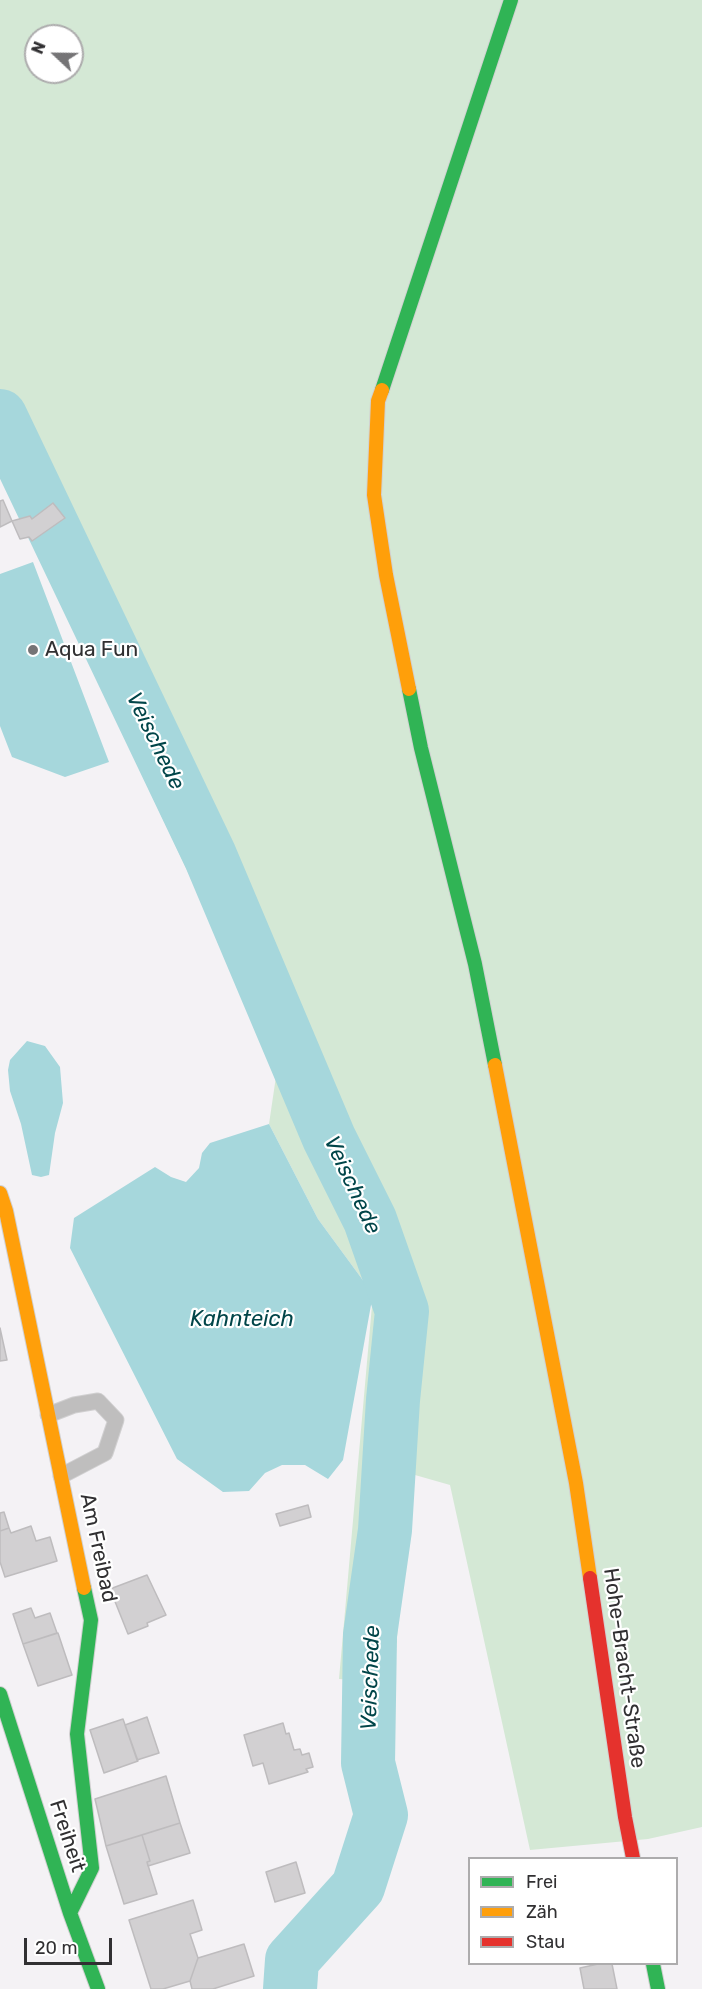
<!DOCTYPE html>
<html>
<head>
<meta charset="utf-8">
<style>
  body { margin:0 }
  #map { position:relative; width:702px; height:1989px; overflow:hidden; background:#f4f2f5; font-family:Rubik,sans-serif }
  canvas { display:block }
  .legend { position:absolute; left:468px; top:1857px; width:210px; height:108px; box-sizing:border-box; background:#fff; border:2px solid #adacad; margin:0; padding:8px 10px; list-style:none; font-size:18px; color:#313032 }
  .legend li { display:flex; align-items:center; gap:12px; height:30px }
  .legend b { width:30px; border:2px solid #adacad }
  .north { position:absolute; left:24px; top:24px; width:60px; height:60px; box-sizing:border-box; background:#fff; border:2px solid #adacad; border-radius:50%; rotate:292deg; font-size:16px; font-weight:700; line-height:24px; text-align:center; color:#313032 }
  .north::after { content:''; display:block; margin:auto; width:21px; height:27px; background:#757476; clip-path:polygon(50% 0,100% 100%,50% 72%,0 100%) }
  .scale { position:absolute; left:24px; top:1938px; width:88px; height:27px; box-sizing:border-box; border:3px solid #313032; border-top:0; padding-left:8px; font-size:18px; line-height:21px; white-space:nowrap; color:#313032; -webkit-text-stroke:4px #fff; paint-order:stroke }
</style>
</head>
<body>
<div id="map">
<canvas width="702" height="1989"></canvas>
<ul class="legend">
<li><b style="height:8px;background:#30b455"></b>Frei</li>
<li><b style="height:8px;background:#ff9f0a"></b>Zäh</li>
<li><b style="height:8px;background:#e5322d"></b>Stau</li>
</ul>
<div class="north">N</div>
<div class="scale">20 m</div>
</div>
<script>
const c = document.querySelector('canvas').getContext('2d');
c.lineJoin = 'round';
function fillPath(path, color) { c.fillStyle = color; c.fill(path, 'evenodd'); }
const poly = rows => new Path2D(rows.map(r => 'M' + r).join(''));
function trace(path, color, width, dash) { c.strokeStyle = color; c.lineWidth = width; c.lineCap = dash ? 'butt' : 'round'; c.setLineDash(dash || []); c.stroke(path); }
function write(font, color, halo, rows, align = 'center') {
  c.font = font + ' Rubik,sans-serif'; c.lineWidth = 4.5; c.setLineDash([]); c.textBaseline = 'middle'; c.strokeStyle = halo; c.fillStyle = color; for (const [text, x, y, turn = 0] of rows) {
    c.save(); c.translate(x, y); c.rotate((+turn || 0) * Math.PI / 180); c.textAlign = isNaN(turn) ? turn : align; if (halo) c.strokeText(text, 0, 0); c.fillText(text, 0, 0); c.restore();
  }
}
fillPath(poly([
  [0,0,702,0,702,1827,648,1839,530,1850,450,1485,408,1473,394,1683,339,1679,373,1294,318,1219,269,1124,278,1063,0,474],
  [36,36,72,36,72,72,36,72]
]), '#d4e8d5');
fillPath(poly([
  [33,562,109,762,65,777,12,757,0,726,0,574],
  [27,1041,45,1046,60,1067,63,1103,55,1133,49,1175,41,1177,32,1175,21,1124,10,1091,8,1070,10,1060],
  [269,1124,318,1219,373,1294,343,1460,328,1479,305,1465,282,1465,265,1473,249,1491,223,1492,177,1459,70,1248,74,1218,155,1167,171,1177,186,1182,199,1168,202,1153,210,1143]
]), '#a6d7dc');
trace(poly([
  [0,416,210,856,329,1138,370,1220,402,1311,393,1400,385,1530,370,1635,368,1763,381,1815,358,1887,292,1960,290,1989]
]), '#a6d7dc', 54);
const building = poly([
  [3,500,12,521,0,527,0,501,3,500],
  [53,503,65,518,32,541,29,537,20,539,12,521,30,516,32,519,53,503],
  [0,1328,7,1360,0,1361,0,1328],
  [308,1505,311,1517,280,1526,276,1514,308,1505],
  [4,1512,9,1528,0,1531,0,1513,4,1512],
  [31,1526,36,1541,50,1537,57,1561,5,1577,0,1562,0,1531,9,1528,11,1533,31,1526],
  [147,1575,166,1615,147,1623,148,1626,128,1634,110,1589,147,1575],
  [31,1608,35,1618,50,1613,57,1633,23,1644,13,1614,31,1608],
  [58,1633,72,1675,38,1686,23,1644,58,1633],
  [147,1717,159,1753,137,1760,125,1725,147,1717],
  [123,1719,138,1761,104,1773,90,1730,123,1719],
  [283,1723,286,1734,289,1733,294,1750,300,1749,302,1755,309,1753,313,1767,306,1769,308,1772,269,1784,263,1763,253,1766,244,1735,283,1723],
  [166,1776,180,1823,106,1846,95,1799,166,1776],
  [180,1823,190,1853,148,1866,147,1862,150,1861,142,1835,180,1823],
  [142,1835,150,1861,147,1862,157,1894,124,1904,106,1846,142,1835],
  [296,1862,305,1893,275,1902,266,1872,296,1862],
  [193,1900,202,1930,190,1934,198,1958,190,1981,163,1989,151,1989,129,1920,193,1900],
  [244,1944,254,1976,213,1989,192,1989,190,1981,198,1958,244,1944],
  [598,1964,612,1964,617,1989,584,1989,580,1968,598,1964]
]);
fillPath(building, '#d2d0d2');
trace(building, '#bebcbe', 1.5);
const lane = poly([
  [48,1415,74,1405,98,1401,116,1420,105,1453,61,1476]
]);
const fast = poly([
  [382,390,511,0],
  [409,689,421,748,475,964,495,1065],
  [0,1694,70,1913,98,1989],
  [70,1913,92,1868,77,1734,91,1620,84,1588],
  [653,1964,658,1989]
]);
const slow = poly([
  [382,390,378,401,374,495,386,575,409,689],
  [495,1065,576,1483,590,1578],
  [0,1193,6,1211,84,1588]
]);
const jam = poly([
  [590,1578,625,1817,633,1858]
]);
trace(lane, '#d1d0d1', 17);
trace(fast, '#d1d0d1', 16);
trace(slow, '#d1d0d1', 16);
trace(jam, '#d1d0d1', 16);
trace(lane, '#bfbebe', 15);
trace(fast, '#30b455', 14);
trace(slow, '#ff9f0a', 14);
trace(jam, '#e5322d', 14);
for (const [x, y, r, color] of [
  [33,650,6,"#757476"]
]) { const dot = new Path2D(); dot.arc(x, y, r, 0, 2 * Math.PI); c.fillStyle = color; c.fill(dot); trace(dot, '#fff', 2); }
write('21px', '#313032', '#fff', [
  ["Aqua Fun",45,650]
], 'left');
write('21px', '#313032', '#fff', [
  ["Am Freibad",98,1548,78],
  ["Hohe-Bracht-Straße",624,1668,82],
  ["Freiheit",67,1836,72]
]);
write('italic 22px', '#004549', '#fff', [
  ["Veischede",155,741,64],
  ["Veischede",352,1185,65],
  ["Kahnteich",242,1320],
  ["Veischede",371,1678,-88]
]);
</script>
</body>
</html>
